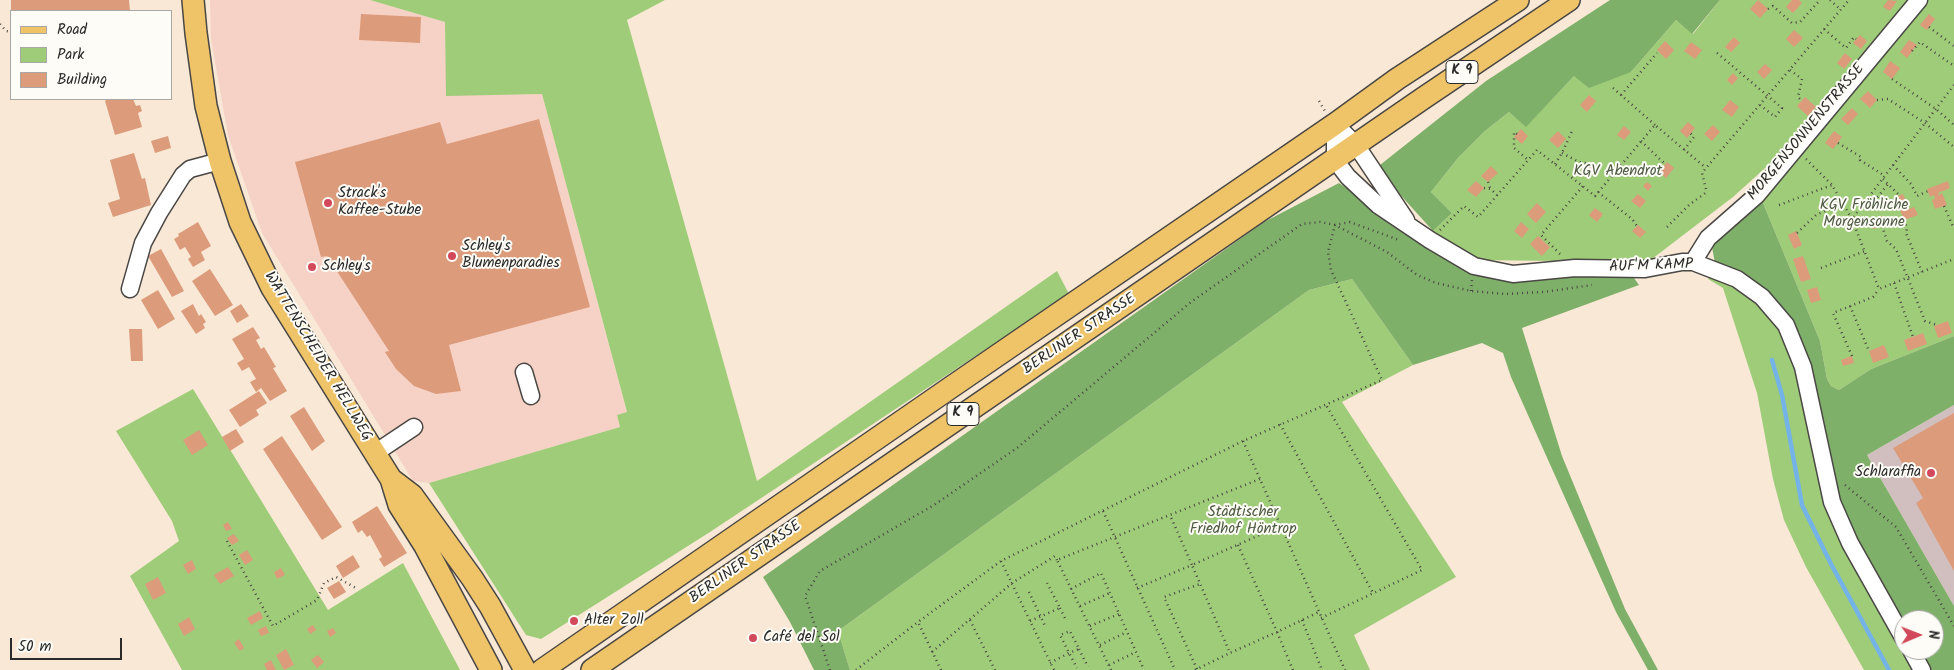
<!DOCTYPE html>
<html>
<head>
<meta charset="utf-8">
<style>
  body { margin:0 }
  #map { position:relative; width:1954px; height:670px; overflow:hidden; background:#f8e8d5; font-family:Kalam,sans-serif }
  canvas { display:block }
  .legend { position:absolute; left:10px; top:10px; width:162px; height:90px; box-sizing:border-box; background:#fdfcf7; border:1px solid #a9a8a5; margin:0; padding:6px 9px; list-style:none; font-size:15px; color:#2b2b2b }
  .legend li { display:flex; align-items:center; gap:10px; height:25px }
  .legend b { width:25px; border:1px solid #a9a8a5 }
  .north { position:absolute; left:1894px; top:610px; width:50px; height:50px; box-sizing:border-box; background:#fdfcf7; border:1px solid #a9a8a5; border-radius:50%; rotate:89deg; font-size:14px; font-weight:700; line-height:20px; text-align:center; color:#2b2b2b }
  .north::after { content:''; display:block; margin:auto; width:18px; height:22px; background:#d1495b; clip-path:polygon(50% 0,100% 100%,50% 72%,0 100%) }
  .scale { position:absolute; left:10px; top:638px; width:112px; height:22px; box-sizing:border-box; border:2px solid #2b2b2b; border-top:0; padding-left:6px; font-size:15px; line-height:18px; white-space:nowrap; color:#2b2b2b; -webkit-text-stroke:4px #fdfcf7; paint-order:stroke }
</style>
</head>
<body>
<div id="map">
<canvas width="1954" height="670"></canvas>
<ul class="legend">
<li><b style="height:6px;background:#efc469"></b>Road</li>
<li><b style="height:14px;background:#9fcc79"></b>Park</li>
<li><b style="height:14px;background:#dc9c7c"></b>Building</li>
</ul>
<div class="north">N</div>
<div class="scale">50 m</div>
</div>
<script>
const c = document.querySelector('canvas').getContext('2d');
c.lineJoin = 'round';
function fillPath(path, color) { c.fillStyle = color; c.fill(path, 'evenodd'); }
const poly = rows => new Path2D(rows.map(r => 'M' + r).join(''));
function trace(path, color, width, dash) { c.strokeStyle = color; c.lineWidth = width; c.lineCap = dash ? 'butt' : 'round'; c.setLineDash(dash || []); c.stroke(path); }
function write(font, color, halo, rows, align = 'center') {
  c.font = font + ' Kalam,sans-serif'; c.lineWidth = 4; c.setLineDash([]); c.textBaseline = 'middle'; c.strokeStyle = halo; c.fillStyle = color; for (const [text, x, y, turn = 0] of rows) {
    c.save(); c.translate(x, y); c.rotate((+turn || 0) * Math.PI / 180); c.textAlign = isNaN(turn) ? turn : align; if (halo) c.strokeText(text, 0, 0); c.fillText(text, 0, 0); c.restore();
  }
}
fillPath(poly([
  [210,0,370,0,445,22,447,95,542,94,627,413,617,415,620,427,429,483,413,481,262,233,228,135,211,39]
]), '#f6d1c5');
fillPath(poly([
  [1954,405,1954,606,1867,455]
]), '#d1bfbf');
fillPath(poly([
  [370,0,665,0,627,20,757,481,1057,271,1069,294,710,532,541,639,526,635,429,483,620,427,617,415,627,412,542,94,446,96,445,22],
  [1720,0,1910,0,1774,160,1733,197,1648,262,1474,260,1433,231,1452,213,1431,192,1458,158,1485,131,1509,112,1526,126,1574,76,1631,72,1676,20,1693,34],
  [1926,0,1954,0,1954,336,1871,369,1839,390,1831,386,1827,379,1820,341,1761,198],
  [1715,263,1768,292,1803,352,1837,508,1926,670,1864,670,1806,567,1784,520,1773,479,1757,393,1723,288,1708,279],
  [1352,279,1413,365,1342,402,1456,577,1354,635,1370,670,850,670,838,631,1309,290],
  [193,389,328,610,403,563,460,670,182,670,130,576,179,541,172,521,116,431]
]), '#9fcc79');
fillPath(poly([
  [1610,0,1720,0,1692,34,1676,20,1631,72,1589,88,1574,76,1526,127,1509,112,1485,131,1458,158,1431,192,1452,213,1433,231,1395,189,1380,165,1486,81],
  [1339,183,1473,272,1629,271,1639,285,1522,328,1562,456,1625,609,1658,670,1648,670,1616,612,1511,377,1503,353,1482,343,1413,365,1352,279,1309,290,838,631,850,670,814,670,790,622,763,577,1264,222],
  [1761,198,1820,341,1827,379,1831,386,1839,390,1871,369,1954,336,1954,405,1867,455,1954,606,1954,670,1926,670,1914,650,1934,650,1934,620,1904,620,1904,633,1837,508,1813,395,1768,292,1715,263,1710,237]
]), '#7fb069');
trace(poly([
  [1772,360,1782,395,1802,505,1831,564,1889,670]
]), '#74b3e7', 4.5);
fillPath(poly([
  [11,0,129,0,130,11,11,11],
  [1758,0,1768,9,1760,18,1750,9],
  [1792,0,1799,0,1802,3,1793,13,1786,7],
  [1888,0,1897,1,1890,11,1883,7],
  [361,14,421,17,420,43,359,40],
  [1929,14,1935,19,1927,30,1920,25],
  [1794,30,1803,38,1794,47,1786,39],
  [1860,35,1867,41,1861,49,1853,43],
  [1734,37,1740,43,1731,52,1725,47],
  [1909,40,1917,45,1907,58,1900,52],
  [1665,41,1674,50,1666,59,1657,50],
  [1691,42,1702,50,1695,59,1684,51],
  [1845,53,1852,59,1844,69,1837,63],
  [1890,61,1900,68,1892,79,1883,72],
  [1765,64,1772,70,1764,79,1757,72],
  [1733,73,1738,78,1732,85,1727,80],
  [1868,91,1877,100,1870,108,1860,99],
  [1589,95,1596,101,1587,112,1580,105],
  [1805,97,1816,107,1808,116,1797,106],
  [107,99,133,99,136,106,140,105,142,111,138,113,142,127,115,135,105,101],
  [1730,100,1739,107,1732,117,1722,110],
  [1852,108,1858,114,1848,125,1841,119],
  [539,119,590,307,449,345,461,391,436,394,414,386,396,369,385,352,389,351,327,256,321,257,295,162,440,122,447,144],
  [1688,122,1695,128,1687,138,1680,131],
  [1713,125,1720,132,1712,141,1704,134],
  [1624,126,1631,132,1624,140,1617,135],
  [1521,129,1528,136,1522,144,1514,137],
  [1558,131,1566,139,1558,148,1549,140],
  [1834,131,1842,137,1833,149,1825,143],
  [168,136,171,148,155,153,151,141],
  [134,153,142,179,145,178,151,205,113,217,108,203,120,199,110,160],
  [1593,162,1599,168,1592,175,1586,169],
  [1667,162,1674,168,1666,178,1659,172],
  [1491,166,1498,173,1488,182,1481,176],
  [1476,181,1484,188,1476,197,1467,190],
  [1948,181,1950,188,1938,193,1939,195,1942,193,1947,205,1935,209,1932,200,1935,199,1934,195,1930,197,1927,189],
  [1647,182,1652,186,1648,191,1643,186],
  [1638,194,1646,201,1640,208,1631,201],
  [1903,194,1909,209,1914,207,1918,215,1904,220,1895,197],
  [1537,203,1546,212,1536,223,1527,214],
  [1595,208,1603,214,1597,222,1589,215],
  [1882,216,1885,225,1873,229,1870,220],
  [198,222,211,246,201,252,205,260,193,267,188,259,191,257,185,247,180,250,174,239,179,236,178,234],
  [1521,222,1529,229,1522,238,1514,231],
  [1638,225,1646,232,1640,238,1632,231],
  [1796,231,1802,245,1794,249,1788,235],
  [1538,236,1550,247,1542,256,1530,244],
  [161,249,184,291,172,297,148,256],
  [1803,256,1811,279,1801,282,1793,259],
  [210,269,233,305,215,316,192,281],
  [1817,287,1821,300,1811,303,1807,290],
  [158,290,175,319,158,329,141,300],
  [193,304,199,316,201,314,206,322,203,324,205,328,196,334,181,311],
  [241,304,249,316,237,323,230,311],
  [1948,321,1952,333,1938,338,1934,326],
  [253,327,260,338,256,340,261,349,264,347,276,367,273,368,287,391,270,401,261,388,256,392,250,382,256,379,249,367,242,371,237,363,244,359,232,339],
  [129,329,142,329,143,361,131,361],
  [1923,333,1927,344,1908,351,1904,340],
  [1884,345,1889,357,1873,363,1869,351],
  [1852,356,1854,363,1843,366,1841,360],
  [259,391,267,403,256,410,259,415,240,427,229,410],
  [304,407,325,441,312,451,290,416],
  [1954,413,1954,571,1916,503,1923,498,1893,448],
  [236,429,244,442,230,451,222,437],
  [199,430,208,445,192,455,183,440],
  [282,436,342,527,322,540,263,449],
  [377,506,407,553,384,567,379,559,382,557,370,535,367,537,362,530,358,533,352,522],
  [228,522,232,529,226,531,223,525],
  [234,534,239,541,232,545,227,538],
  [247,550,253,560,245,565,239,555],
  [353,555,360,567,343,578,336,566],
  [192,560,196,569,188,574,183,565],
  [228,567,234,576,220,584,214,575],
  [281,568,285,575,277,579,274,572],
  [158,577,166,593,153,600,145,584],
  [339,581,346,592,334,599,327,588],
  [260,611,263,618,251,625,247,618],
  [189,617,195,629,184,636,178,624],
  [313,625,316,630,310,634,307,629],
  [266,626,269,633,261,636,258,630],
  [333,628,336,633,330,637,327,631],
  [239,639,244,648,240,651,234,643],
  [286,649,294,665,284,670,276,655],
  [318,655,324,662,317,668,311,660],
  [271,660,276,670,267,670,264,664]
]), '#dc9c7c');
const minor = poly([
  [1335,124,1335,160,1348,177,1378,205,1430,240,1474,266,1513,274,1575,268,1645,269,1682,262,1693,262,1737,279,1762,297,1786,325,1803,367,1832,502,1850,543,1904,639],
  [1335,124,1356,145,1406,220],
  [1693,262,1708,238,1757,195,1919,0],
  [130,289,143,243,159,213,183,175,190,169,220,161],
  [524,372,531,396],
  [375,453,414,427],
  [1911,650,1922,670]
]);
const major = poly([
  [193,0,196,33,206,106,220,161,240,222,272,288,391,479,399,505,425,546,491,670],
  [391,479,412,495,472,578,490,606,525,670],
  [542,670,947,390,1335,124,1397,79,1518,0],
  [592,670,1425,97,1569,0]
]);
trace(minor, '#4a4744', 19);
trace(major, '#4a4744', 24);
trace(poly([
  [1830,0,1841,10],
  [1768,9,1773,6,1792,23,1800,22,1820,0],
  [0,24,6,31,11,32],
  [1929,27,1954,46],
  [1824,29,1846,48,1854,37,1856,39],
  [1912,51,1920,42,1954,66],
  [1717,53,1782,108,1775,117,1760,105],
  [1790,70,1802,79,1798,97,1802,101],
  [1892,79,1936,109,1954,125],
  [1954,85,1852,219,1879,289,1954,259],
  [1613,88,1655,125],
  [1621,95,1657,53],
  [1877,100,1888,99,1925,123,1954,147],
  [1319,101,1325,111],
  [1517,134,1514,132,1514,148,1528,160],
  [1641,141,1665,164],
  [1838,143,1861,157,1860,160,1885,176],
  [1684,150,1694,137,1690,133],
  [1562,153,1579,162,1590,164],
  [1806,159,1832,185,1852,219],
  [1555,164,1562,153,1572,131],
  [1893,165,1911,184,1917,196,1928,191],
  [1883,179,1899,195],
  [1488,182,1490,188],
  [1484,188,1491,189,1497,195],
  [1706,189,1702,173,1706,168,1849,0],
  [1598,192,1632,219,1637,226],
  [1779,205,1832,185],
  [1944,206,1954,229],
  [1868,209,1888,184],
  [1904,220,1907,228,1906,233,1922,272],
  [1882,226,1887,241,1896,249,1925,321,1937,325],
  [1667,227,1689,205,1708,191],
  [1440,230,1464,206,1478,217,1537,150,1595,196,1655,125,1706,168],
  [1797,233,1816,215,1843,203],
  [1560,254,1541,235,1583,186],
  [1821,268,1865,251],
  [1894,283,1913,337],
  [1471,291,1472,280],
  [1850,306,1869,351],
  [1852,356,1833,313,1873,297,1879,289],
  [1280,424,1373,593],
  [1243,441,1345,670],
  [1845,485,1896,527,1954,626],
  [1103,511,1175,670],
  [227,541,273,626,317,600,324,583,336,577,356,588],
  [1238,545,1277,632,1230,653,1192,565,1280,526],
  [1001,561,1054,670],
  [1137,588,1192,565,1170,515],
  [1071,589,1101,573,1144,670],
  [1029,592,1046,628],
  [1080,606,1110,593],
  [1060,608,1065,618],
  [1321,618,1422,570,1326,405],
  [970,620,995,670],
  [1302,620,1322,670],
  [1030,621,1060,608,1047,583],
  [1090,626,1119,614],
  [1100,645,1127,632],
  [1079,649,1088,667],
  [932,652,1012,583,1055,556,1057,560],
  [1050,663,1069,653,1079,649,1070,631,1060,635,1069,653,1077,668],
  [1109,665,1136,652],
  [1197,669,1164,597,1200,584],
  [830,670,805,596,820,571,934,505,1017,448,1191,302,1302,224,1320,222,1335,225,1387,252,1417,275,1436,283,1471,291,1505,294,1544,292,1592,285],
  [856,670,918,622],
  [941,670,918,622,1001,561,1243,441,1382,380,1331,270,1328,252,1335,225,1350,222,1399,240],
  [1111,670,1057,560,1260,479],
  [1195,670,1230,653],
  [1293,670,1277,632,1319,612]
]), '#4a4744', 2.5, [1, 4]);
trace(minor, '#fff', 16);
trace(major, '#efc469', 21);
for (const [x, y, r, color] of [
  [328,203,5,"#d1495b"],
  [452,256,5,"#d1495b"],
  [312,267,5,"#d1495b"],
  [1931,473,5,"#d1495b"],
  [574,621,5,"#d1495b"],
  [753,638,5,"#d1495b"]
]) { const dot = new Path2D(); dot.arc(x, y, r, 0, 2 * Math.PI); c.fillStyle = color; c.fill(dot); trace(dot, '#fdfcf7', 2); }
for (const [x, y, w] of [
  [1462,72,32],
  [963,414,32]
]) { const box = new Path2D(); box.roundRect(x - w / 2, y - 11.5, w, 23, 4); c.fillStyle = '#fdfcf7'; c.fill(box); trace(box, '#2b2b2b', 1); }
write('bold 14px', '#2b2b2b', null, [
  ["K 9",1462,72],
  ["K 9",963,414]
]);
write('15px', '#2b2b2b', '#fdfcf7', [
  ["MORGENSONNENSTRASSE",1807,133,-50],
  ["AUF'M KAMP",1651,267,-2],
  ["BERLINER STRASSE",1080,335,-34],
  ["WATTENSCHEIDER HELLWEG",317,357,59],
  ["BERLINER STRASSE",746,563,-35]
]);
write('15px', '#4e5b42', '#fdfcf7', [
  ["KGV Abendrot",1618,172],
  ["KGV Fröhliche",1864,206],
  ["Morgensonne",1864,223],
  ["Städtischer",1243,513],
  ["Friedhof Höntrop",1243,530]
]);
write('15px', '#2b2b2b', '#fdfcf7', [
  ["Strack's",338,194],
  ["Kaffee-Stube",338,211],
  ["Schley's",462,247],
  ["Blumenparadies",462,264],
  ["Schley's",322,267],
  ["Schlaraffia",1921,473,"right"],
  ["Alter Zoll",584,621],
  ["Café del Sol",763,638]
], 'left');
</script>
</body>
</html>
